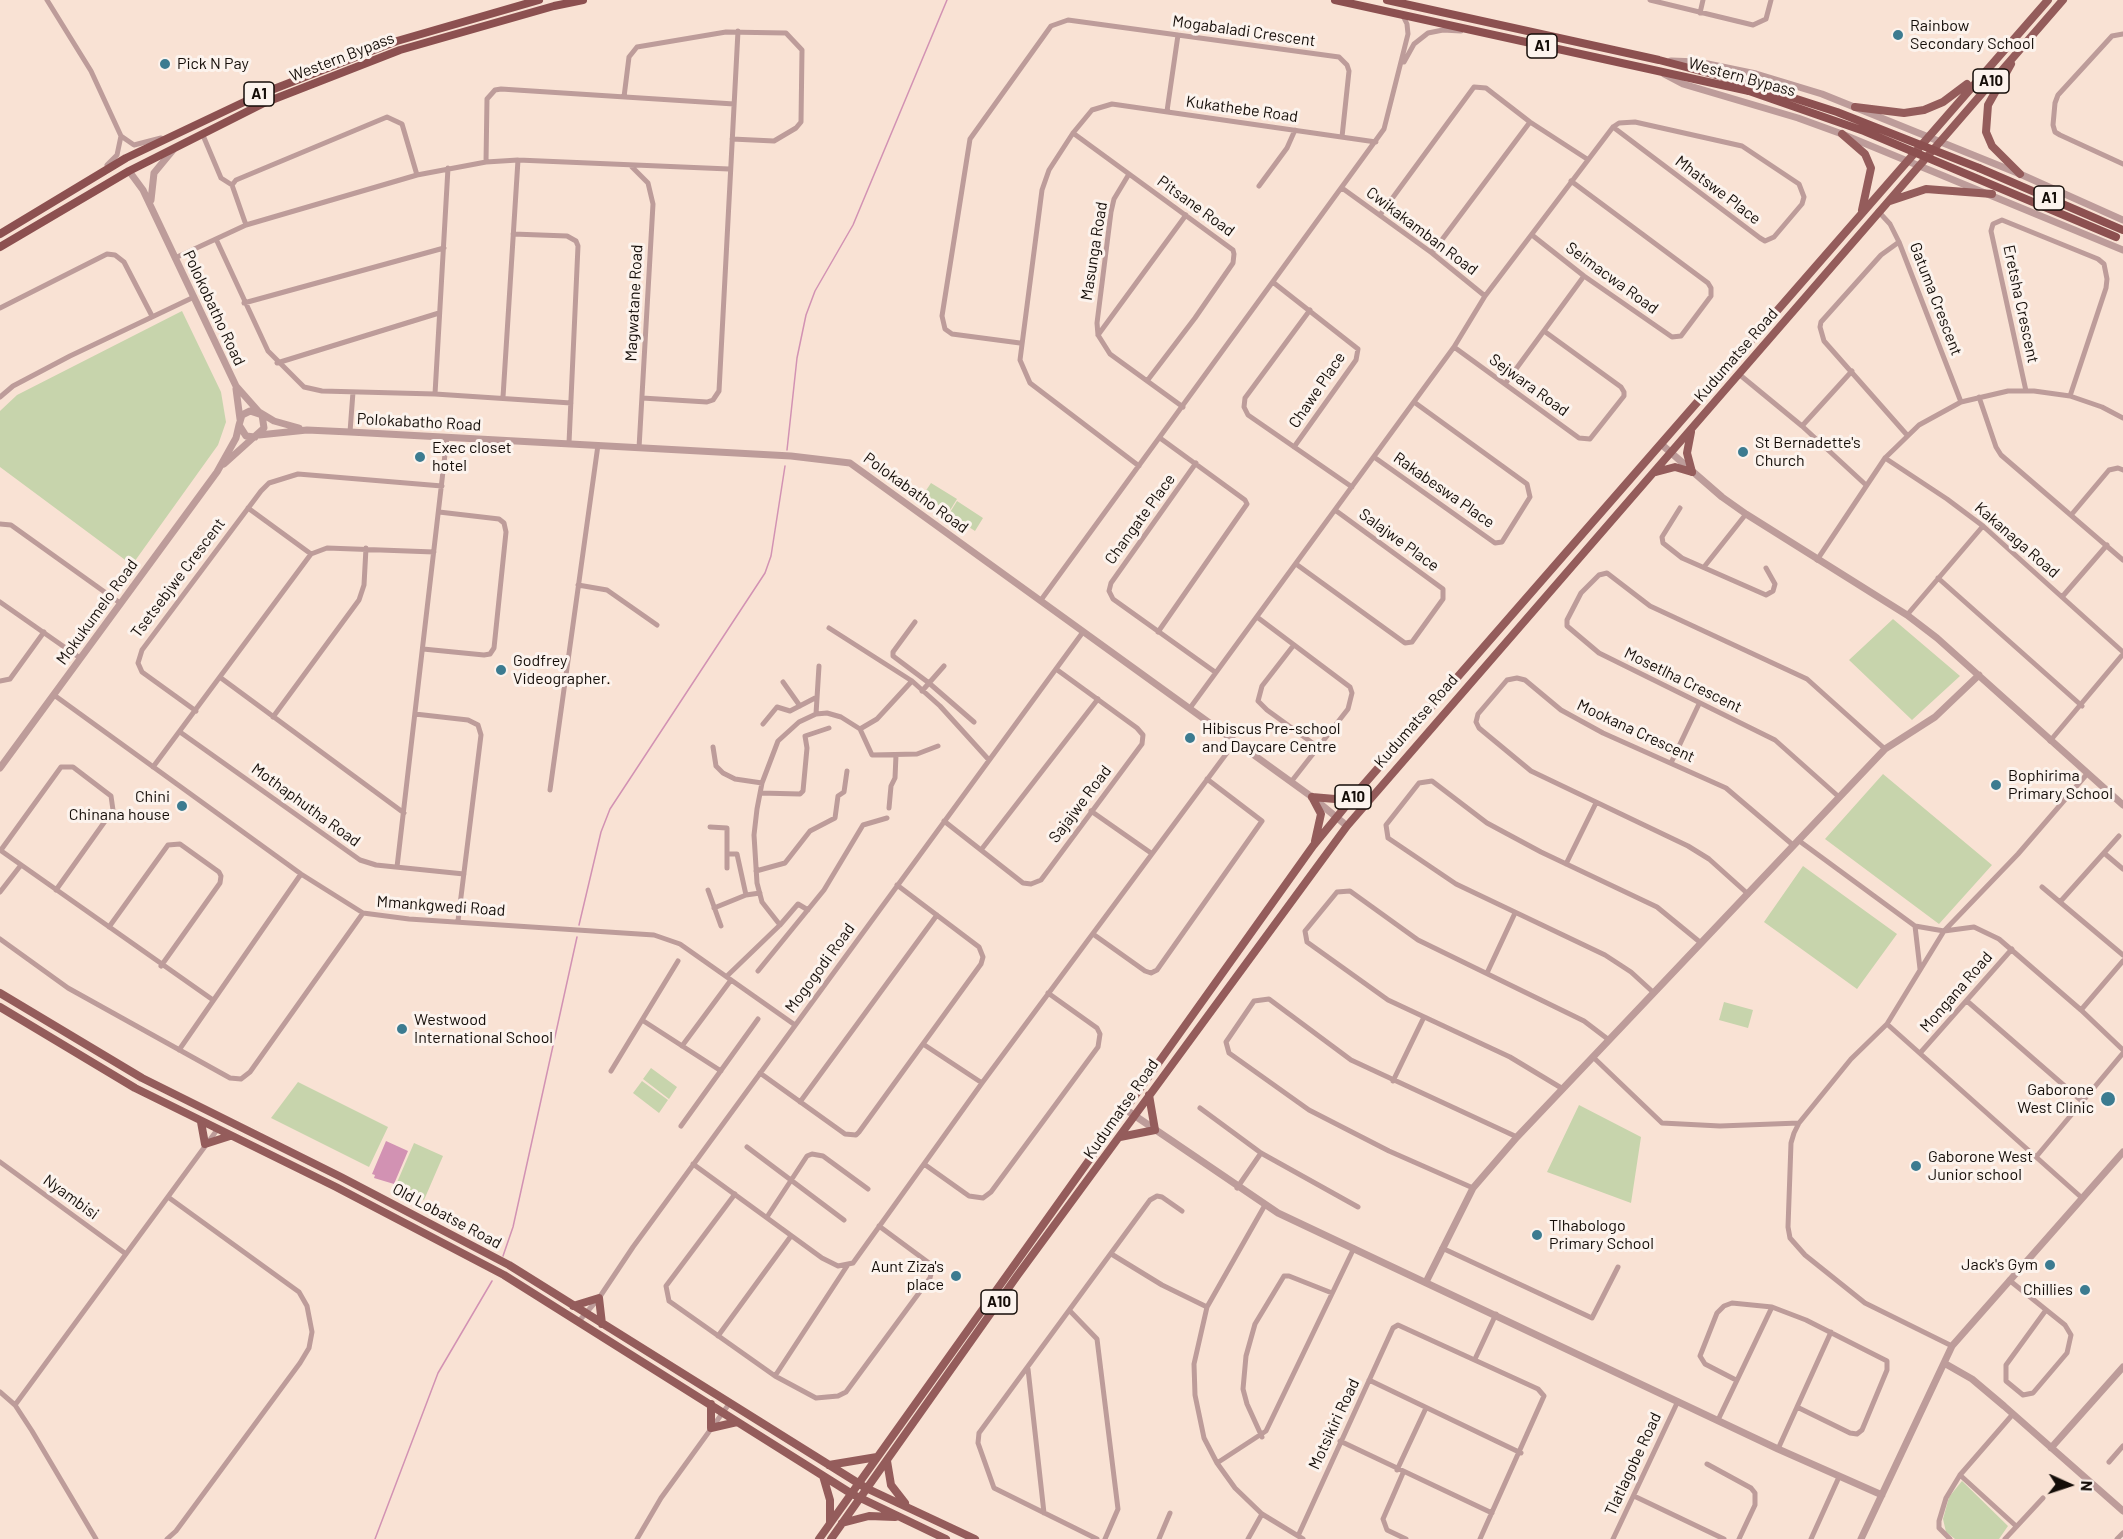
<!DOCTYPE html>
<html>
<head>
<meta charset="utf-8">
<style>
  body { margin:0 }
  #map { position:relative; width:2123px; height:1539px; overflow:hidden; background:#f9e2d4; font-family:Barlow,sans-serif }
  canvas { display:block }
  .north { position:absolute; left:2039px; top:1455px; width:60px; height:60px; -webkit-text-stroke:4px #fcf3ed; paint-order:stroke; rotate:93deg; font-size:16px; font-weight:700; line-height:24px; text-align:center; color:#140d08 }
  .north::after { content:''; display:block; margin:auto; width:21px; height:27px; background:#140d08; clip-path:polygon(50% 0,100% 100%,50% 72%,0 100%) }
</style>
</head>
<body>
<div id="map">
<canvas width="2123" height="1539"></canvas>
<div class="north">N</div>
</div>
<script>
const c = document.querySelector('canvas').getContext('2d');
c.lineJoin = 'round';
function fillPath(path, color) { c.fillStyle = color; c.fill(path, 'evenodd'); }
const poly = rows => new Path2D(rows.map(r => 'M' + r).join(''));
function trace(path, color, width, dash) { c.strokeStyle = color; c.lineWidth = width; c.lineCap = dash ? 'butt' : 'round'; c.setLineDash(dash || []); c.stroke(path); }
function write(font, color, halo, rows, align = 'center') {
  c.font = font + ' Barlow,sans-serif'; c.lineWidth = 6; c.setLineDash([]); c.textBaseline = 'middle'; c.strokeStyle = halo; c.fillStyle = color; for (const [text, x, y, turn = 0] of rows) {
    c.save(); c.translate(x, y); c.rotate((+turn || 0) * Math.PI / 180); c.textAlign = isNaN(turn) ? turn : align; if (halo) c.strokeText(text, 0, 0); c.fillText(text, 0, 0); c.restore();
  }
}
fillPath(poly([
  [182,311,221,392,226,422,218,445,132,565,0,467,0,411,17,395],
  [931,483,957,499,949,512,923,495],
  [957,501,983,518,975,531,949,514],
  [1893,619,1960,676,1912,720,1849,660],
  [1883,774,1992,865,1939,924,1825,839],
  [1803,866,1897,934,1857,989,1764,922],
  [1724,1002,1753,1010,1748,1028,1719,1020],
  [651,1068,677,1087,669,1099,643,1079],
  [642,1081,668,1100,659,1113,633,1093],
  [298,1082,388,1127,369,1167,271,1118],
  [1579,1105,1641,1137,1631,1203,1547,1172],
  [414,1143,443,1156,424,1200,395,1187],
  [1962,1481,2008,1526,1999,1539,1955,1539,1946,1532,1943,1519,1949,1497]
]), '#c7d4ac');
fillPath(poly([
  [386,1141,408,1151,394,1184,374,1178,375,1175,372,1174]
]), '#d292b3');
trace(poly([
  [787,450,797,358,806,315,815,291,853,225,947,0],
  [579,925,601,832,610,809,765,573,771,556,785,466],
  [503,1256,513,1227,577,937],
  [375,1539,438,1373,492,1281]
]), '#d292b3', 1.5);
trace(poly([
  [47,0,91,71,121,136,134,145,161,138],
  [1650,0,1753,25,1766,19,1771,0],
  [1700,13,1703,0],
  [2123,34,2112,36,2058,95,2055,103,2053,125,2055,132,2060,135,2123,164],
  [1404,62,1414,44,1428,33,1443,30,1461,31],
  [624,97,629,57,637,47,726,32,786,33,802,50,801,122,796,128,774,141,732,139],
  [1167,111,1178,35],
  [202,133,221,178,232,185],
  [1073,133,1233,250,1234,254,1233,263,1195,318,1147,381],
  [486,162,487,99,495,90,501,89,734,104],
  [107,165,117,155,121,136],
  [632,167,648,183,653,204,639,448],
  [1129,174,1114,199,1111,212,1097,323,1098,335,1110,354,1183,407],
  [1259,186,1287,148,1295,130],
  [1342,188,1432,253,1485,296],
  [1878,211,1890,224,1899,242,1961,402],
  [1380,215,1474,87,1486,88,1530,122,1587,159],
  [246,225,232,185,236,180,387,117,402,124,417,175],
  [513,234,567,236,576,241,578,246,569,443],
  [1532,235,1584,276,1672,337,1681,336,1711,296,1711,288,1708,283,1571,181],
  [216,239,268,351,304,387,322,391,435,394,571,403],
  [1899,242,1881,255,1821,322,1820,327,1824,341,1907,435],
  [1432,253,1530,122],
  [175,258,246,225,417,175,486,162,518,160,729,169],
  [1274,283,1358,349,1356,360,1294,447],
  [244,303,444,248],
  [0,308,107,254,115,255,124,262,152,316],
  [1310,310,1245,398,1244,407,1248,415,1352,487],
  [1098,335,1186,215],
  [1020,343,952,334,945,329,942,316,970,139,1051,26,1068,20,1339,57,1347,65,1349,71,1342,137],
  [1454,347,1579,438,1590,439,1624,396,1624,392,1621,387,1544,331],
  [277,363,439,313],
  [1740,375,1802,426,1866,485],
  [1505,384,1584,276],
  [2026,391,1991,231,1993,224,2002,220,2098,259,2104,264,2107,279,2106,288,2070,396],
  [435,394,448,168],
  [0,397,13,386,70,356,194,297],
  [503,397,518,160],
  [1979,397,1996,447,2001,455,2123,560],
  [642,398,707,402,713,400,719,391,738,31],
  [1802,426,1852,371],
  [350,432,353,392],
  [1374,457,1495,543,1502,542,1530,497,1527,484,1414,402],
  [1885,458,1947,499,1983,526,2123,652],
  [1196,463,1111,583,1109,591,1113,599,1215,672],
  [1139,466,1030,383,1020,360,1042,190,1049,170,1073,133,1092,110,1112,104,1376,142],
  [248,508,311,554],
  [1680,508,1662,537,1663,543,1682,558,1766,595,1773,591,1775,584,1766,568],
  [2072,514,2109,470,2118,468,2123,470],
  [0,524,11,525,120,603],
  [1817,560,1885,458,1919,425,1961,402,2008,391,2034,391,2070,396,2102,407,2123,418],
  [1296,564,1405,643,1412,642,1443,599,1443,589,1335,510],
  [1704,567,1746,514],
  [1938,578,2082,706],
  [578,585,607,590,657,625],
  [2062,597,2107,545],
  [1041,600,1384,129,1408,34,1407,24,1403,16],
  [0,602,80,658],
  [1907,615,1983,526],
  [1257,617,1350,687,1352,693,1348,709,1291,782],
  [915,622,893,652,893,656,929,683,974,722],
  [829,628,912,681,940,706,989,760],
  [1158,632,1247,504,1245,500,1160,438],
  [1293,646,1262,686,1258,701,1267,710,1318,747],
  [423,649,484,655,490,654,494,648,506,532,504,523,499,519,439,512],
  [221,678,404,813],
  [0,681,10,679,44,632],
  [783,682,800,706],
  [922,691,944,666],
  [54,695,301,874,363,913,409,919,654,935,680,944,795,1025],
  [1190,708,1454,347,1485,296,1613,127,1619,123,1635,122,1742,146,1799,184,1804,197,1802,204,1774,237,1765,241,1760,238,1613,127],
  [196,711,142,672,138,663,142,650,261,491,269,483,298,474,442,486],
  [415,714,468,720,478,725,481,735,458,921],
  [816,714,819,666],
  [273,717,359,600,364,585,366,548],
  [763,724,777,707,790,711,817,697],
  [860,729,877,719,912,681],
  [180,732,360,860,376,865,464,874],
  [2050,741,2123,654],
  [713,747,716,766,723,773,735,779,762,783],
  [1671,763,1699,704],
  [153,767,311,554,327,548,434,552],
  [550,790,598,445],
  [760,793,800,794,803,791,807,748,805,736,829,728],
  [1839,797,1775,740,1599,653,1567,626,1567,620,1581,593,1599,575,1607,573,1650,606,1807,679,1885,749],
  [889,808,891,786,895,778,896,755],
  [1091,811,1151,853],
  [944,821,1023,883,1031,884,1041,880,1142,744,1143,735,1137,728,1056,669],
  [710,827,727,828,727,868],
  [1798,840,1915,926,1944,931,1974,927,1999,939,2081,1010,2123,1050],
  [0,850,213,1000],
  [1,850,61,767,73,767,111,796,113,810,56,890],
  [981,850,1098,699],
  [2104,853,2123,869],
  [727,854,737,854,746,895],
  [1566,864,1596,803],
  [397,867,447,437],
  [756,871,785,863,810,831,835,818,838,796,844,792,847,771],
  [2042,887,2123,955],
  [708,890,721,926],
  [0,892,21,865],
  [1748,894,1709,859,1688,846,1531,771,1479,728,1476,722,1478,714,1507,680,1517,678,1525,680,1561,710,1603,733,1726,788,1793,845],
  [2060,902,2119,836],
  [714,908,746,895,760,893],
  [808,910,798,904,780,925,762,902,757,883,754,835,757,809,762,783,778,741,799,722,816,714,827,713,841,717,860,729,872,755,917,754,938,746],
  [1915,926,1920,969],
  [109,927,168,845,180,844,219,872,221,876,220,883,161,966],
  [1093,934,1145,971,1151,973,1157,970,1262,821,1207,779],
  [0,939,68,988,230,1078,241,1079,250,1072,363,913],
  [758,971,824,890,863,825,887,818],
  [1487,973,1515,913],
  [727,976,780,925],
  [1654,993,1631,972,1605,955,1456,884,1388,838,1386,825,1419,783,1432,781,1487,823,1541,852,1657,907,1701,943],
  [1967,1001,2083,1102],
  [2081,1010,2123,961],
  [642,1020,721,1071],
  [1887,1024,1944,931,2018,854,2087,774],
  [923,1044,982,1083],
  [682,1046,731,980],
  [179,1050,301,874],
  [1921,1052,2012,949],
  [1593,1057,1662,1123,1720,1126,1799,1123],
  [611,1071,678,961],
  [760,1073,845,1134,856,1135,859,1132,981,964,983,957,979,947,897,885],
  [1393,1081,1424,1017],
  [1563,1089,1510,1057,1388,1000,1307,942,1305,931,1337,892,1350,891,1418,940,1584,1021,1609,1040],
  [800,1102,937,915],
  [1200,1108,1261,1153,1358,1207],
  [681,1126,758,1019],
  [747,1147,844,1220],
  [2036,1157,2123,1053],
  [0,1162,126,1254],
  [693,1164,822,1258,838,1266,853,1263,982,1083,1235,742],
  [924,1164,969,1196,983,1198,991,1192,1098,1047,1100,1034,1097,1028,1048,993],
  [1237,1188,1261,1153],
  [1473,1188,1389,1151,1309,1110,1229,1053,1226,1042,1254,1001,1269,999,1351,1060,1517,1137],
  [735,1194,666,1286,669,1301,775,1376,816,1398,838,1396,846,1392,930,1278,932,1270,929,1263,879,1226],
  [1265,1205,1207,1307,1194,1364,1195,1395,1204,1438,1217,1463,1235,1488,1262,1514,1303,1539],
  [767,1217,807,1156,812,1154,823,1156,868,1189],
  [1442,1248,1592,1318,1618,1267],
  [1113,1255,1162,1285,1207,1307],
  [2009,1280,2065,1325,2071,1335,2067,1353,2033,1393,2023,1395,2006,1381,2006,1365,2046,1310],
  [1070,1311,1097,1339,1118,1509,1105,1539],
  [579,1321,599,1298,633,1247,1083,632],
  [718,1336,791,1236],
  [1952,1346,1865,1303,1805,1255,1790,1238,1788,1227,1791,1143,1794,1133,1799,1123,1851,1059,1887,1024,2082,1198],
  [1475,1359,1496,1314],
  [1028,1369,1044,1513],
  [775,1376,847,1266],
  [1369,1380,1521,1453],
  [1736,1380,1705,1364,1700,1356,1717,1313,1724,1306,1732,1303,1772,1307,1806,1320,1887,1361,1887,1370,1862,1430,1857,1434,1850,1433,1797,1407],
  [0,1392,15,1405,32,1431,96,1539],
  [15,1405,217,1130],
  [1718,1420,1772,1307],
  [1262,1437,1247,1404,1243,1389,1246,1356,1255,1324,1284,1276,1289,1276,1332,1293],
  [1340,1441,1492,1513],
  [1778,1449,1831,1332],
  [2109,1462,2123,1446],
  [1217,1463,1266,1431,1354,1248],
  [1707,1464,1751,1488,1755,1493,1755,1505,1739,1539],
  [1397,1470,1426,1408],
  [1403,1473,1383,1519,1387,1530,1406,1539],
  [1960,1475,2016,1526],
  [1634,1496,1724,1539],
  [1298,1536,1393,1328,1398,1325,1538,1389,1544,1396,1480,1539],
  [167,1539,176,1531,300,1363,309,1348,312,1332,307,1306,299,1292,168,1197],
  [637,1539,661,1498,729,1404],
  [1097,1539,994,1488,978,1443,979,1433,1150,1200,1157,1196,1162,1197,1182,1211],
  [1159,1539,1170,1513],
  [1248,1539,1262,1514],
  [1613,1539,1678,1401],
  [1811,1539,1839,1477],
  [1950,1539,1939,1528,1939,1521,1946,1498,1960,1475,2013,1414],
  [2005,1539,2043,1498],
  [2117,1539,2123,1533]
]), '#bd9c9a', 5);
trace(poly([
  [1671,61,1698,62,1756,74,1822,94,2020,174,2123,220],
  [1664,74,1683,84,1798,118,1842,134,2123,250],
  [129,171,143,190,236,386,259,412,274,421,299,428],
  [151,200,154,173,173,150],
  [236,389,240,419],
  [259,435,307,430,350,432,791,456,850,463,1312,797,1347,826],
  [1661,444,1722,497,1746,514,1907,615,1937,638,2123,805],
  [224,464,264,428,262,415,250,411,242,415,239,425,246,436,255,437],
  [0,768,217,472,236,438,239,425],
  [1125,1109,1278,1213,1778,1449,1882,1495],
  [1426,1282,1473,1188,1517,1137,1885,749,1935,717,1979,675],
  [1944,1363,1972,1379,2004,1406,2123,1511],
  [2051,1448,2123,1367],
  [1861,1539,1952,1346,2123,1152]
]), '#bd9c9a', 7);
trace(poly([
  [2011,64,1988,105,1986,132,1992,146,2020,174],
  [1855,107,1904,113,1924,110,1943,102,1967,84],
  [1842,134,1865,154,1871,168,1862,210],
  [1890,201,1926,189,1992,194],
  [1691,432,1687,453,1692,472],
  [1656,472,1675,467,1692,472],
  [1312,797,1321,814,1315,841],
  [1312,797,1335,799,1357,790],
  [0,993,142,1078,341,1177,509,1265,866,1488,975,1539],
  [0,1007,135,1088,336,1187,504,1275,852,1494,946,1539],
  [201,1122,205,1144,230,1136],
  [1120,1137,1155,1130,1149,1095],
  [573,1306,599,1298,602,1324],
  [711,1404,711,1428,737,1422],
  [887,1461,891,1485,905,1503],
  [829,1465,877,1457],
  [823,1476,830,1500,830,1523],
  [842,1523,869,1516,895,1517],
  [819,1539,1313,846,1359,790,2048,0],
  [831,1539,1017,1276,1347,826,2063,0]
]), '#945c5b', 8);
trace(poly([
  [1335,0,1749,91],
  [1387,0,1659,60,1750,84],
  [1979,168,2123,230],
  [0,234,126,158,261,94,397,41,539,0],
  [0,247,129,171,264,103,400,50,554,6,583,0]
]), '#8c5050', 8);
trace(poly([
  [1750,84,1837,112,1979,168],
  [1749,91,1864,131,2116,237]
]), '#8c5050', 8);
for (const [x, y, r, color] of [
  [1898,35,6,"#3c7b90"],
  [165,64,6,"#3c7b90"],
  [1743,452,6,"#3c7b90"],
  [420,457,6,"#3c7b90"],
  [501,670,6,"#3c7b90"],
  [1190,738,6,"#3c7b90"],
  [1996,785,6,"#3c7b90"],
  [182,806,6,"#3c7b90"],
  [402,1029,6,"#3c7b90"],
  [2108,1099,8,"#3c7b90"],
  [1916,1166,6,"#3c7b90"],
  [1537,1235,6,"#3c7b90"],
  [2050,1265,6,"#3c7b90"],
  [956,1276,6,"#3c7b90"],
  [2085,1290,6,"#3c7b90"]
]) { const dot = new Path2D(); dot.arc(x, y, r, 0, 2 * Math.PI); c.fillStyle = color; c.fill(dot); trace(dot, '#fcf3ed', 2); }
for (const [x, y, w] of [
  [1542,46,30],
  [1991,81,36],
  [259,94,30],
  [2049,198,30],
  [1353,797,36],
  [999,1302,36]
]) { const box = new Path2D(); box.roundRect(x - w / 2, y - 12, w, 24, 4.5); c.fillStyle = '#fcf3ed'; c.fill(box); trace(box, '#140d08', 1.5); }
write('bold 15px', '#140d08', null, [
  ["A1",1542,46],
  ["A10",1991,81],
  ["A1",259,94],
  ["A1",2049,198],
  ["A10",1353,797],
  ["A10",999,1302]
]);
write('16px', '#140d08', '#fcf3ed', [
  ["Rainbow",1910,26],
  ["Secondary School",1910,44],
  ["Pick N Pay",177,64],
  ["St Bernadette's",1755,443],
  ["Church",1755,461],
  ["Exec closet",432,448],
  ["hotel",432,466],
  ["Godfrey",513,661],
  ["Videographer.",513,679],
  ["Hibiscus Pre-school",1202,729],
  ["and Daycare Centre",1202,747],
  ["Bophirima",2008,776],
  ["Primary School",2008,794],
  ["Chini",170,797,"right"],
  ["Chinana house",170,815,"right"],
  ["Westwood",414,1020],
  ["International School",414,1038],
  ["Gaborone",2094,1090,"right"],
  ["West Clinic",2094,1108,"right"],
  ["Gaborone West",1928,1157],
  ["Junior school",1928,1175],
  ["Tlhabologo",1549,1226],
  ["Primary School",1549,1244],
  ["Jack's Gym",2038,1265,"right"],
  ["Aunt Ziza's",944,1267,"right"],
  ["place",944,1285,"right"],
  ["Chillies",2073,1290,"right"]
], 'left');
write('16px', '#140d08', '#fcf3ed', [
  ["Mogabaladi Crescent",1244,31,8],
  ["Western Bypass",342,57,-21],
  ["Western Bypass",1742,77,15],
  ["Kukathebe Road",1242,109,8],
  ["Mhatswe Place",1718,190,37],
  ["Pitsane Road",1196,206,36],
  ["Cwikakamban Road",1422,231,37],
  ["Masunga Road",1094,251,-81],
  ["Seimacwa Road",1612,278,36],
  ["Gatuma Crescent",1936,299,69],
  ["Magwatane Road",634,303,-87],
  ["Eretsha Crescent",2021,304,78],
  ["Polokobatho Road",214,308,65],
  ["Kudumatse Road",1736,355,-49],
  ["Sejwara Road",1529,385,36],
  ["Chawe Place",1317,390,-56],
  ["Polokabatho Road",419,422,3],
  ["Rakabeswa Place",1444,490,35],
  ["Polokabatho Road",916,493,36],
  ["Changate Place",1140,519,-54],
  ["Salajwe Place",1399,540,36],
  ["Kakanaga Road",2017,540,41],
  ["Tsetsebjwe Crescent",178,578,-53],
  ["Mokukumelo Road",97,612,-54],
  ["Mosetlha Crescent",1683,680,26],
  ["Kudumatse Road",1416,721,-49],
  ["Mookana Crescent",1636,731,25],
  ["Sajajwe Road",1080,804,-53],
  ["Mothaphutha Road",306,805,36],
  ["Mmankgwedi Road",441,906,4],
  ["Mogogodi Road",820,968,-54],
  ["Mongana Road",1956,992,-49],
  ["Kudumatse Road",1121,1109,-55],
  ["Nyambisi",71,1197,36],
  ["Old Lobatse Road",447,1216,28],
  ["Motsikiri Road",1334,1424,-65],
  ["Tlatlagobe Road",1633,1464,-65]
]);
</script>
</body>
</html>
